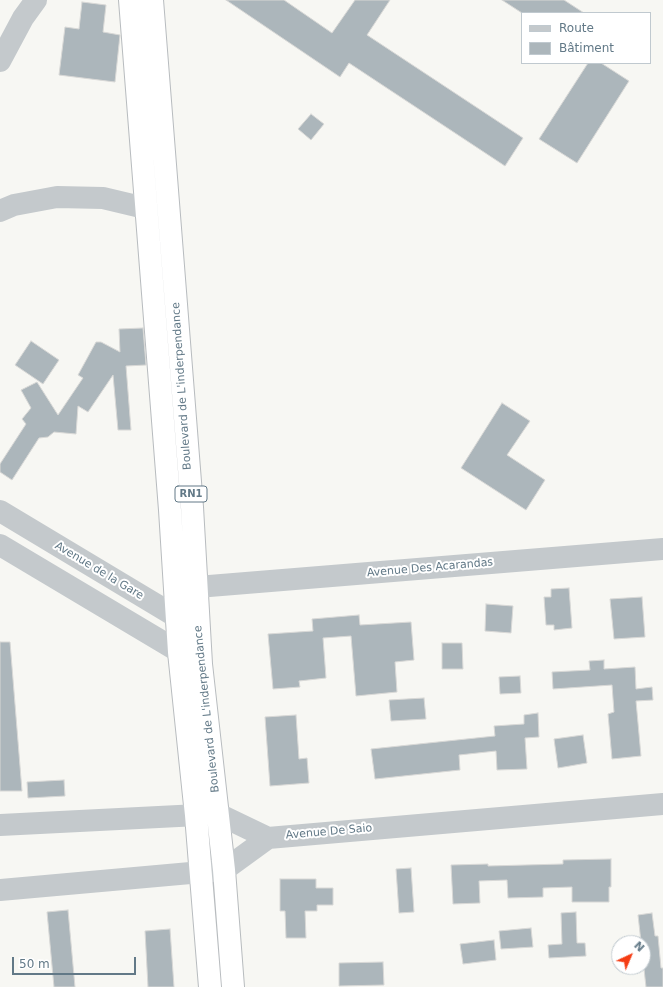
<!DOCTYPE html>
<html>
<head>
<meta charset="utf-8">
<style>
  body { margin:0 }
  #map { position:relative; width:663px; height:987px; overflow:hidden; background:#f7f7f3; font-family:"DejaVu Sans",sans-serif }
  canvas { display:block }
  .legend { position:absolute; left:521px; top:12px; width:130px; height:52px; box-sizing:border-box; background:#fff; border:1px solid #c0c9cf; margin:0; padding:5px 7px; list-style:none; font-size:12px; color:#627987 }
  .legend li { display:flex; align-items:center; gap:8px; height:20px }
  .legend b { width:20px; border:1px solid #c0c9cf }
  .north { position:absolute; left:611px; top:935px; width:40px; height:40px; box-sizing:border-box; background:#fff; border:1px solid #c0c9cf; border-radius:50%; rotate:44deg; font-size:11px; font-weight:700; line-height:16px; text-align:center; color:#627987 }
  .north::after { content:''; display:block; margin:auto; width:14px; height:18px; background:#f53d14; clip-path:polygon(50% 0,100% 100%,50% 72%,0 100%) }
  .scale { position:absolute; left:12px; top:957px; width:124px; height:18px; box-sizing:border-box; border:2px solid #627987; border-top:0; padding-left:5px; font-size:12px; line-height:14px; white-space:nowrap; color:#627987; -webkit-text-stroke:3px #fff; paint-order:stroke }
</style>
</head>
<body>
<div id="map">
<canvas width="663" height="987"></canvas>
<ul class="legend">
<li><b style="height:5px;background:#c4c9cc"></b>Route</li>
<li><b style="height:11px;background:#acb6bb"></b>Bâtiment</li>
</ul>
<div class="north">N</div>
<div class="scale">50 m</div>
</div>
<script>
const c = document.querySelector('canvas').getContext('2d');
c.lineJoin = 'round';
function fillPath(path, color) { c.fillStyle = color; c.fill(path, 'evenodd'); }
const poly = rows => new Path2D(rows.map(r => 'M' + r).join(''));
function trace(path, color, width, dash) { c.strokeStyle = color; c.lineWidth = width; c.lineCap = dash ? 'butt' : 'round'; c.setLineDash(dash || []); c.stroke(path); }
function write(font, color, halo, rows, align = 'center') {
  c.font = font + ' "DejaVu Sans",sans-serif'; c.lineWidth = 4; c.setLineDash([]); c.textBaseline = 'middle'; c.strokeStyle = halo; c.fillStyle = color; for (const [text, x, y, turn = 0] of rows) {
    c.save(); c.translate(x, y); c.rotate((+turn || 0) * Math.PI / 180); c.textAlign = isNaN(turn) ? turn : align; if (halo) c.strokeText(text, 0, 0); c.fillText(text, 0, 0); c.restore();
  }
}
const building = poly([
  [226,0,284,0,332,33,355,0,390,0,367,35,523,138,505,166,349,63,340,77,226,0],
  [502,0,564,0,584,13,522,13,502,0],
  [82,2,106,5,103,32,120,35,115,82,59,75,65,27,79,29,82,2],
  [588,63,601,63,629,81,577,163,539,139,588,63],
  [311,114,324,124,311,140,298,129,311,114],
  [143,328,146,365,126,366,131,430,118,430,113,375,88,412,78,406,76,434,54,432,48,437,39,438,12,480,0,472,0,464,26,424,22,419,31,408,21,390,37,382,58,415,83,378,78,375,96,342,101,342,120,352,119,329,143,328],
  [31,341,59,360,43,384,15,365,31,341],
  [502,403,530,421,507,455,545,480,526,510,461,468,502,403],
  [569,588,572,628,554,630,554,625,546,625,544,597,551,597,551,589,569,588],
  [642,597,645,637,614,639,610,599,642,597],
  [486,604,513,606,511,633,485,631,486,604],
  [359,615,360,625,411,622,414,660,395,662,397,692,356,696,351,636,323,638,326,678,299,681,300,687,273,689,268,634,313,631,312,619,359,615],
  [0,642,10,642,22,791,0,791,0,642],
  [442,643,462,643,463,669,442,669,442,643],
  [604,660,604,669,635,667,636,689,652,687,653,700,636,701,641,756,612,759,608,714,614,712,612,685,553,689,552,672,590,670,589,661,604,660],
  [520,676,521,693,500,694,499,677,520,676],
  [424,698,426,719,391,721,389,700,424,698],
  [538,713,539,737,525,738,527,769,497,770,496,751,459,755,460,770,375,779,371,749,495,736,494,726,524,724,524,715,538,713],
  [296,715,299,759,307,758,309,783,270,786,265,717,296,715],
  [583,735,587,763,558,768,554,739,583,735],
  [64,780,65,796,28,798,27,782,64,780],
  [611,859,611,887,609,887,609,902,572,902,572,887,543,888,543,897,508,898,507,880,479,881,480,903,453,904,451,865,488,864,488,866,563,864,563,860,611,859],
  [411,868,414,912,399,913,396,869,411,868],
  [280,879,316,879,316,888,333,888,333,905,317,905,317,911,305,911,306,938,286,938,285,911,280,911,280,879],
  [68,910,75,987,54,987,47,912,68,910],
  [576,912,577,943,585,943,586,956,549,958,548,945,562,944,561,913,576,912],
  [652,913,655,936,658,936,661,968,663,968,663,987,646,987,638,915,652,913],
  [531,928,533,947,501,949,499,931,531,928],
  [170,929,174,987,148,987,145,931,170,929],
  [494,940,496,960,463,964,460,944,494,940],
  [383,962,384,985,339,986,339,963,383,962]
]);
fillPath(building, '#acb6bb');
trace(building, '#d8d8d6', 1);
const highway = poly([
  [130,0,170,510,179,652,196,815,210,987],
  [152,0,192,507,201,664,224,870,233,987]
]);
trace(highway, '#b8bcbf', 24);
trace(poly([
  [0,61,23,18,36,0],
  [0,211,14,205,57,197,103,198,145,208],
  [0,511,190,625],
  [0,545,193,660],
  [197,587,663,549],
  [0,825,218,814,268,838,663,804],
  [0,890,224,870,268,838]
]), '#c4c9cc', 22);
trace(highway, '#fff', 22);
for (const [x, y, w] of [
  [191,494,32]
]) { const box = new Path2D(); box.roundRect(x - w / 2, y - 8, w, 16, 3); c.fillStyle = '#fff'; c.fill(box); trace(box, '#627987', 1); }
write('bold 10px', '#627987', null, [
  ["RN1",191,494]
]);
write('11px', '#627987', '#fff', [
  ["Boulevard de L'inderpendance",182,386,-94],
  ["Avenue Des Acarandas",430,568,-5],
  ["Avenue de la Gare",99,571,31],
  ["Boulevard de L'inderpendance",207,709,-96],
  ["Avenue De Saio",329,832,-5]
]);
</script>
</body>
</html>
